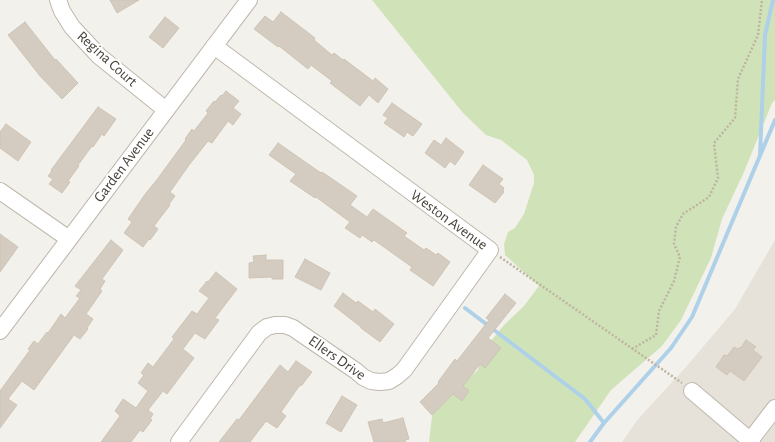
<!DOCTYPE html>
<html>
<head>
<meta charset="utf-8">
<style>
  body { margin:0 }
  canvas { display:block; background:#f3f1eb }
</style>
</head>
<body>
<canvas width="775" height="442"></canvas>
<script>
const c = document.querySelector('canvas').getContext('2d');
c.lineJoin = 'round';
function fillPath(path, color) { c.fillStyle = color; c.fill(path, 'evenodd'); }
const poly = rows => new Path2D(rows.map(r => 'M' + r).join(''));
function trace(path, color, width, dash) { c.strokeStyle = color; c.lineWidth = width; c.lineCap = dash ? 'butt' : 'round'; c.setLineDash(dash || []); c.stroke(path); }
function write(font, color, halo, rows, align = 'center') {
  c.font = font + ' "Alegreya Sans",sans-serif'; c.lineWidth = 4; c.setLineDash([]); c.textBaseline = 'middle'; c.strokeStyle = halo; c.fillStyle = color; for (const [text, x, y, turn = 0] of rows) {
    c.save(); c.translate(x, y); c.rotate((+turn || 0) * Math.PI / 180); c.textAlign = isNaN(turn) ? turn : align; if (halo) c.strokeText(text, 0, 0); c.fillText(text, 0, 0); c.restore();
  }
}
fillPath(poly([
  [775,240,775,442,622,442,638,419,686,367,735,309]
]), '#e7e2d9');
fillPath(poly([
  [372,0,775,0,775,100,772,103,744,172,722,219,711,258,681,320,662,346,611,390,575,442,429,442,433,408,478,370,481,353,505,324,524,306,539,286,505,255,504,244,508,232,515,228,524,214,534,183,534,175,527,160,501,140,486,135,463,113]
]), '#d0e3b8');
trace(poly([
  [760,155,765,35,773,0],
  [465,308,585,399,604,423],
  [590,442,604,423,671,348,692,317,775,120]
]), '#aed1e9', 4);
const building = poly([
  [110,0,139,0,117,13,110,0],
  [281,12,315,38,314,40,332,55,334,53,343,60,344,59,373,81,375,78,388,89,378,103,369,95,360,106,330,83,332,81,311,65,308,69,279,46,278,47,254,29,265,16,273,22,281,12],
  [165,17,179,28,163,48,149,37,165,17],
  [25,22,55,60,56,59,78,83,62,99,40,76,8,35,25,22],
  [226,91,239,101,233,108,241,114,233,125,228,121,212,143,208,141,189,165,170,192,175,196,169,204,170,205,154,226,158,229,150,240,149,239,143,247,124,233,132,222,128,219,146,193,156,181,186,140,185,139,192,129,194,131,208,113,206,111,214,101,215,102,221,95,222,96,226,91],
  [392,103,422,124,413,136,407,132,404,137,384,123,388,118,383,115,392,103],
  [98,107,116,119,104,136,102,134,93,147,92,146,78,165,79,166,68,181,70,182,62,193,49,184,53,179,48,176,52,171,51,170,98,107],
  [6,124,31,142,18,161,0,148,0,132,6,124],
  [446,138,464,152,455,165,450,161,445,168,425,153,434,140,441,145,446,138],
  [278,143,321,173,322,172,357,196,350,205,367,217,373,209,407,233,404,236,424,250,426,248,436,255,438,253,450,262,433,286,410,270,412,267,374,240,372,242,362,235,360,238,345,228,350,222,316,197,315,198,290,181,296,174,269,155,278,143],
  [483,165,503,179,499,184,504,188,503,191,504,192,495,203,469,185,483,165],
  [0,234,18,247,0,272,0,234],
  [111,240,123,250,102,279,105,281,100,289,102,291,86,314,93,319,87,328,88,329,80,339,74,335,34,390,22,381,8,399,17,405,0,428,0,391,30,350,28,349,34,341,38,344,47,332,48,333,61,314,65,318,80,298,76,296,81,290,75,286,111,240],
  [266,255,266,260,283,260,283,279,272,279,272,277,249,278,249,263,254,262,253,256,266,255],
  [305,259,330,273,321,290,295,277,305,259],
  [216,272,237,289,215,318,219,320,205,339,195,333,183,349,194,358,167,394,163,391,148,410,153,414,150,419,152,420,143,432,140,430,131,442,101,442,120,416,115,411,123,399,136,408,148,391,138,383,144,375,141,373,148,363,153,367,174,339,172,337,192,311,197,314,209,298,199,291,207,281,208,282,216,272],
  [343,293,356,303,358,301,373,312,375,309,394,324,380,342,361,328,361,327,334,306,343,293],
  [505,294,516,303,488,338,501,348,485,368,480,364,463,386,469,391,462,401,453,394,432,415,420,402,439,383,438,382,455,359,457,361,489,320,486,318,505,294],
  [746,340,756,347,753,350,762,357,744,381,730,371,727,375,716,367,724,355,727,356,734,347,738,349,740,347,741,348,746,340],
  [296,361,312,372,301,386,300,385,281,412,286,416,277,428,266,421,250,442,219,442,237,419,239,420,280,365,288,372,296,361],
  [342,396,357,405,341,432,326,423,342,396],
  [403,418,409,439,405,440,406,442,374,442,368,422,382,419,383,423,403,418]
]);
fillPath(building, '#d4ccc1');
trace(building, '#cec4b5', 1);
const minor = poly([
  [58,0,62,11,72,27,99,56,166,110],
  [0,191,69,239],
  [0,331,249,0],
  [692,391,752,442],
  [179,442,259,333,267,327,275,325,285,325,293,328,356,371,363,377,371,381,380,382,389,381,397,376,404,370,490,250,214,46],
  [749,442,775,408]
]);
trace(minor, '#beb8ae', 18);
trace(poly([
  [500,257,682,383],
  [632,349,656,335,659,311,674,281,680,257,674,244,676,227,683,214,709,197,718,178,714,143,735,118,738,79,758,35,762,0]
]), '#beb4a1', 2.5, [2, 2]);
trace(minor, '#fff', 16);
write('15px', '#474139', '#fff', [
  ["Regina Court",107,59,42],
  ["Garden Avenue",124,165,-53],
  ["Weston Avenue",449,220,36],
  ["Ellers Drive",337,358,35]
]);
</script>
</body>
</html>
